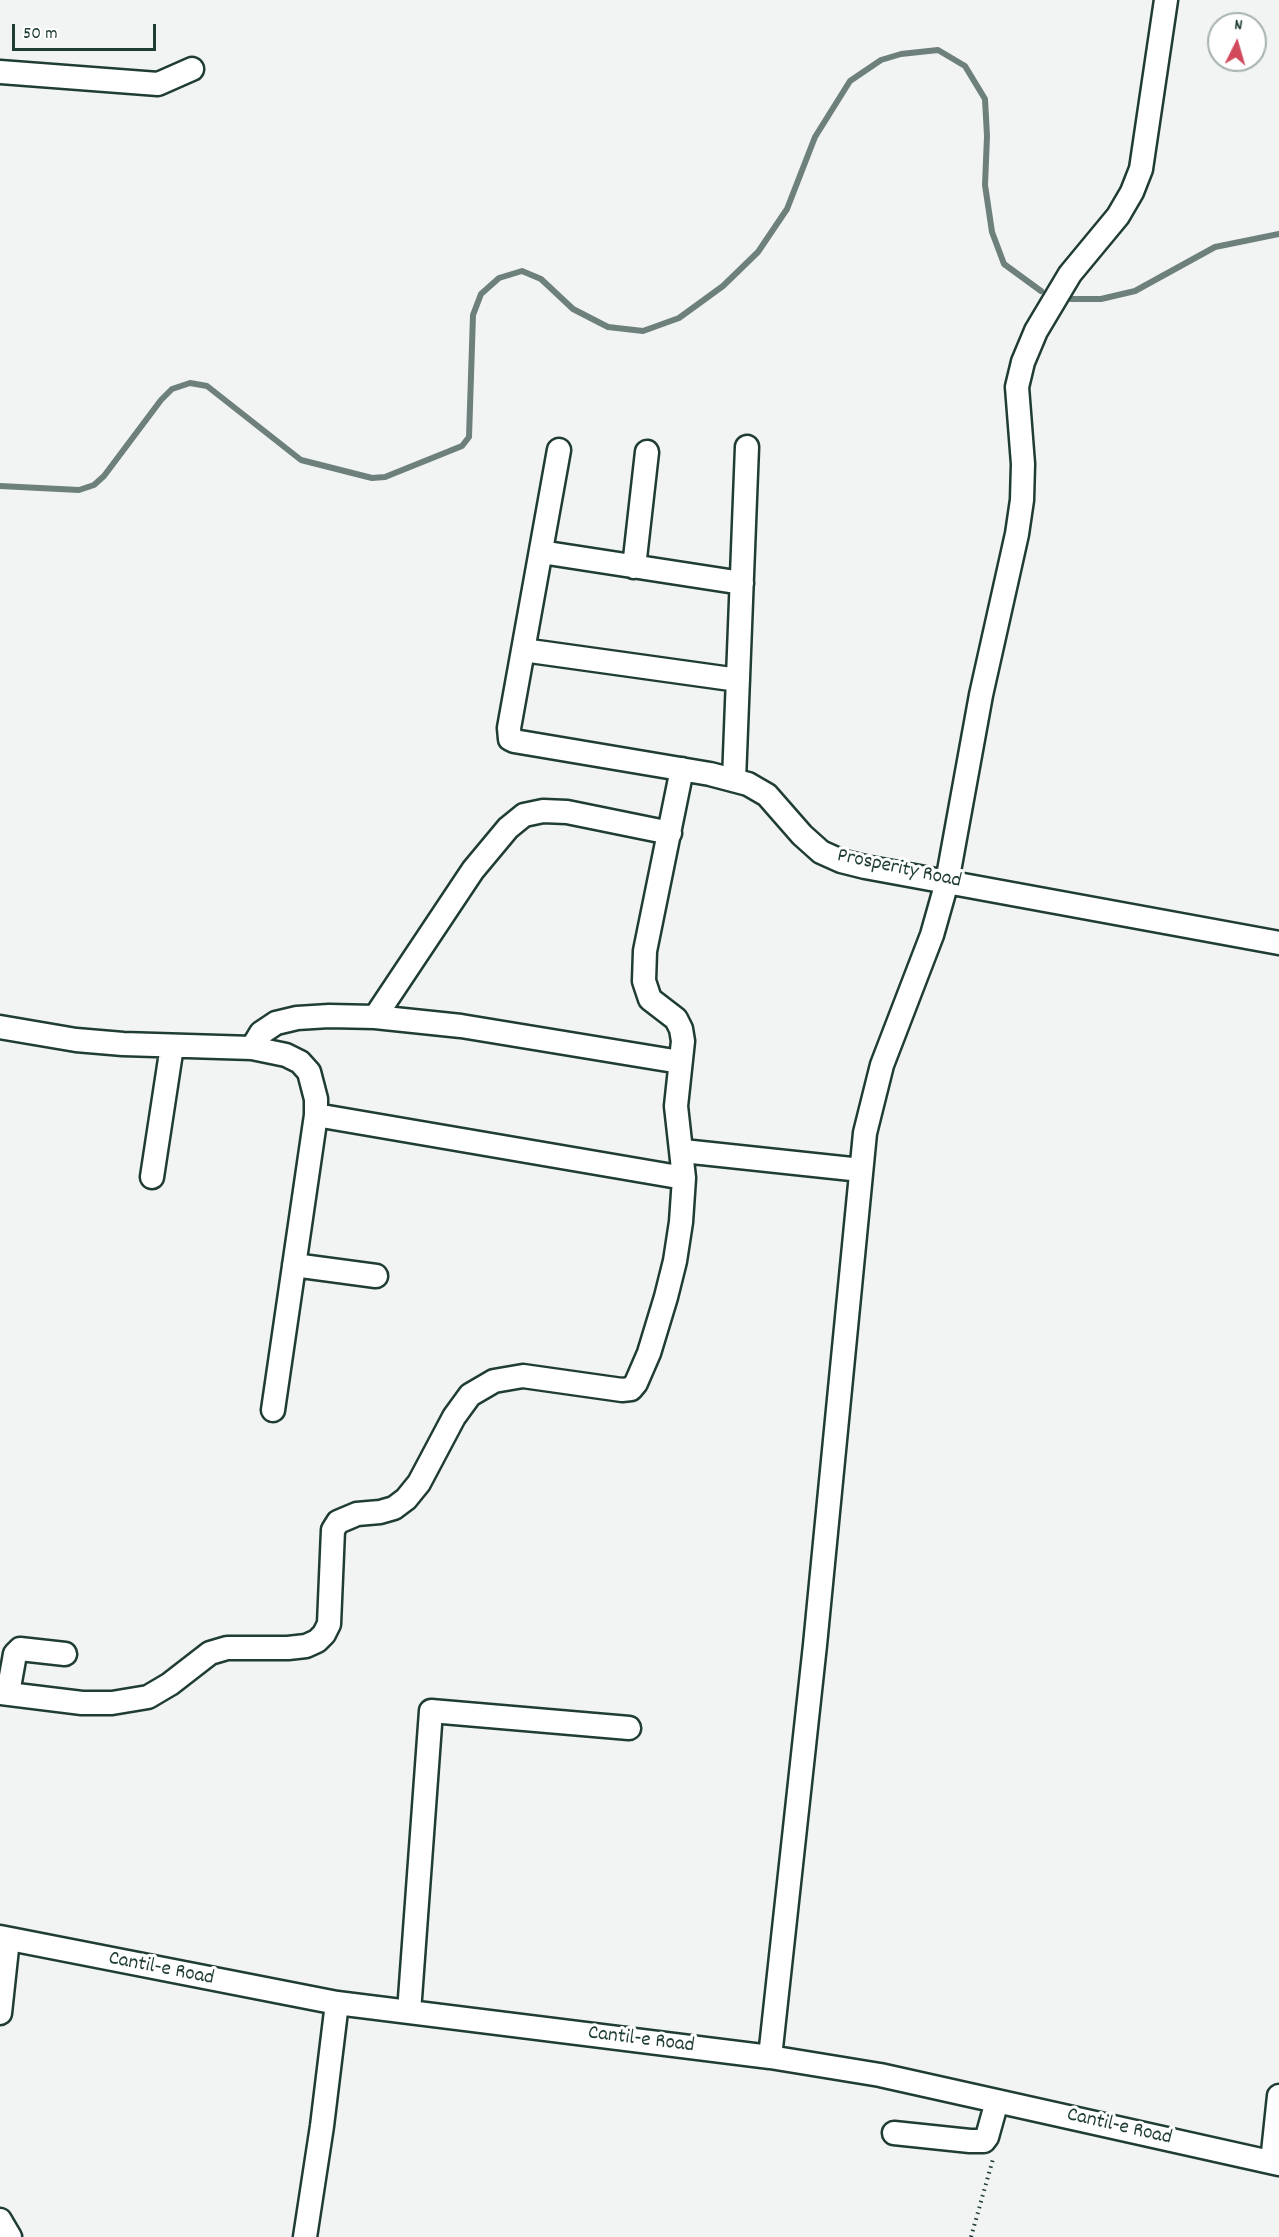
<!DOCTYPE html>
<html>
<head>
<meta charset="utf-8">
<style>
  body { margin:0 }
  #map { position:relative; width:1279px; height:2237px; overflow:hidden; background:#f2f3f3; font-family:Dekko,sans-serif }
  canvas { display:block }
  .north { position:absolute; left:1207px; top:12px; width:60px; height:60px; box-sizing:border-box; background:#fff; border:2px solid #a5b1ae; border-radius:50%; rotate:5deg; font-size:16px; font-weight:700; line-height:24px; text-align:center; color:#1f3d34 }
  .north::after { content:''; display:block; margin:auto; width:21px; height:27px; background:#d1495b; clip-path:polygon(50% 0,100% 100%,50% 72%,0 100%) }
  .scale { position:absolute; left:12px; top:24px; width:144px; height:27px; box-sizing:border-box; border:3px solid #1f3d34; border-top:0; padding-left:8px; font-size:18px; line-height:21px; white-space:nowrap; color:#1f3d34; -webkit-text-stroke:4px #fff; paint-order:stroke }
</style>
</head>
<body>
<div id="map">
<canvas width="1279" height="2237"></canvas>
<div class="north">N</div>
<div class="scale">50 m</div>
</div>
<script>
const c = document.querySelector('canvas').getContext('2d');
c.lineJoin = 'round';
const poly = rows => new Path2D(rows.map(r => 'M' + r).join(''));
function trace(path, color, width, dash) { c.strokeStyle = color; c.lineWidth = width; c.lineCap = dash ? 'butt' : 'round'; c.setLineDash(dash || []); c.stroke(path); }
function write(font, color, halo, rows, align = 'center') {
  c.font = font + ' Dekko,sans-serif'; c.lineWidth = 6; c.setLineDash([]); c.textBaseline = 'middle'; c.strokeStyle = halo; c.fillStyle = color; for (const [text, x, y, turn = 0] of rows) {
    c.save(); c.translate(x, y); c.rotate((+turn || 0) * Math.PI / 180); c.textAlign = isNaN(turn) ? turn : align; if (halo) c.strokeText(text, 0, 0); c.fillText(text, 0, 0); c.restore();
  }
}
trace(poly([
  [1071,299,1101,299,1135,291,1215,247,1279,234],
  [0,486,79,490,94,485,104,476,161,400,172,389,190,383,207,386,301,460,372,478,385,477,462,446,469,437,473,315,481,294,499,278,522,271,541,279,573,309,608,327,643,331,679,318,723,286,758,252,787,209,815,137,850,81,881,60,901,54,938,50,965,66,985,99,987,136,985,185,992,232,1004,264,1041,291]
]), '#6d807b', 6);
const minor = poly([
  [0,72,158,84,192,69],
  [559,450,509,728,510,739,514,741,710,774,748,784,767,795,802,835,821,852,841,861,865,867,1279,943],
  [541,552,742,583],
  [634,567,647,452],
  [523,650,738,680],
  [734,780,747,447],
  [375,1017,473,870,508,828,524,815,543,811,567,812,670,833],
  [0,1027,76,1040,123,1044,252,1048,286,1055,300,1062,309,1072,316,1099,316,1115,273,1410],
  [252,1048,261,1033,276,1023,297,1018,329,1016,375,1017,461,1026,680,1062],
  [316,1115,684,1178],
  [683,1151,861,1170],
  [152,1177,172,1046],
  [294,1265,376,1276],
  [0,1693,82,1703,112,1703,148,1697,170,1684,210,1653,227,1648,288,1648,306,1646,317,1641,324,1634,329,1624,333,1530,338,1522,357,1514,380,1512,394,1508,406,1499,419,1483,454,1417,470,1395,494,1381,523,1376,622,1390,631,1389,636,1383,649,1353,666,1297,675,1261,681,1222,684,1178,676,1106,683,1041,681,1029,676,1019,650,999,644,981,645,951,682,769],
  [8,1693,15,1654,20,1649,65,1654],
  [0,1937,337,2003,770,2057,880,2075,1279,2164],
  [409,2012,431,1711,629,1728],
  [0,2013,8,1939],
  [770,2057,815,1645,865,1133,882,1065,932,935,947,882,981,695,1017,534,1022,500,1023,464,1017,387,1023,362,1036,331,1070,274,1118,216,1132,192,1141,169,1166,0],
  [894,2133,970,2141,984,2141,987,2137,997,2101],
  [1272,2162,1279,2096],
  [0,2220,10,2237],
  [305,2237,322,2126,337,2003]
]);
trace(minor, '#1f3d34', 27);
trace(poly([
  [971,2237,993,2159]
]), '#1f3d34', 4, [1.5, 4.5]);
trace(minor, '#fff', 22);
write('21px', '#1f3d34', '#fff', [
  ["Prosperity Road",899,870,12],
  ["Cantil-e Road",161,1970,11],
  ["Cantil-e Road",641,2041,7],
  ["Cantil-e Road",1119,2128,13]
]);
</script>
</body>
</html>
